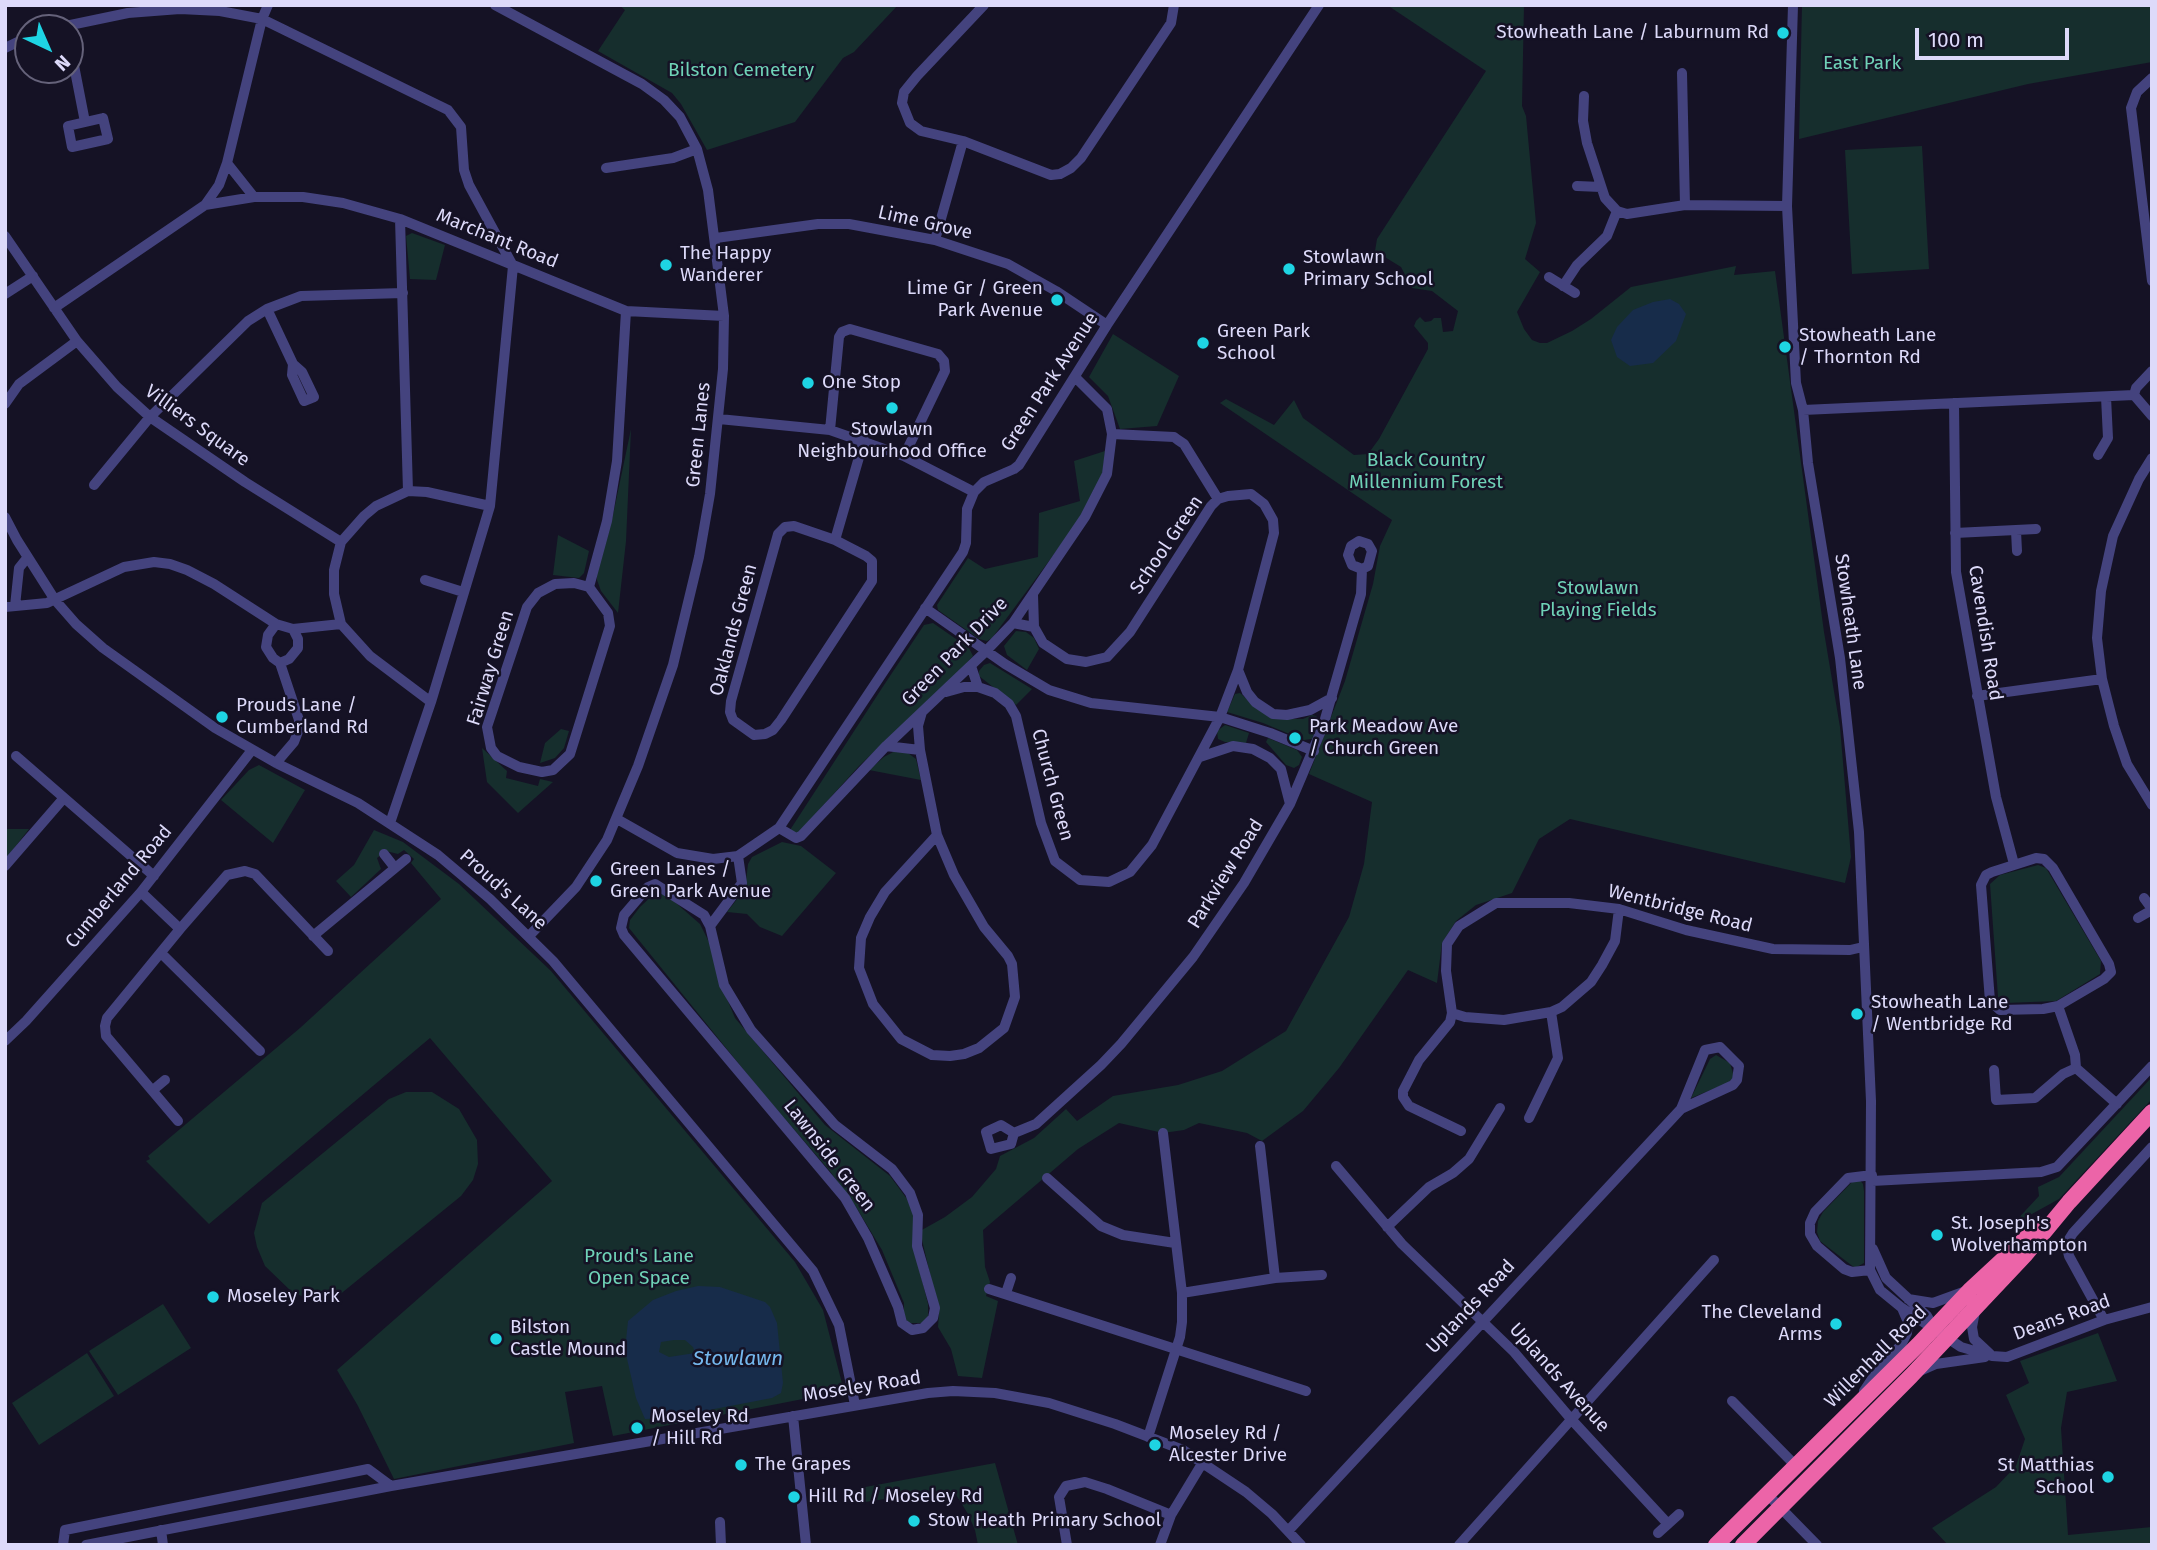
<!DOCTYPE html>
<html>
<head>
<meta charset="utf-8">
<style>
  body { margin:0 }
  #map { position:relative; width:2157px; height:1550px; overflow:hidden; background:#151225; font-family:"Fira Sans",sans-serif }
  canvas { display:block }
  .frame { position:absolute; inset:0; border:7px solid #dddafa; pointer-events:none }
  .north { position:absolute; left:14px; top:14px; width:70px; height:70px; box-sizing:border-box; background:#151225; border:2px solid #65627a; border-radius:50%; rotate:136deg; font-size:19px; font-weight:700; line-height:28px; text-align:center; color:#dddafa }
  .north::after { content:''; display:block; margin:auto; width:24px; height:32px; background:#1ed4e3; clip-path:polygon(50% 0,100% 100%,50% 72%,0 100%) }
  .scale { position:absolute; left:1915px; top:28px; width:154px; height:32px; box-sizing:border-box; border:4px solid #dddafa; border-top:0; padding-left:9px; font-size:21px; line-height:24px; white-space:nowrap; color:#dddafa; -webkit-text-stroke:5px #151225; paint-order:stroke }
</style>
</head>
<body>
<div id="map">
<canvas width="2157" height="1550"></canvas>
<div class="frame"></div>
<div class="north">N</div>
<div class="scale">100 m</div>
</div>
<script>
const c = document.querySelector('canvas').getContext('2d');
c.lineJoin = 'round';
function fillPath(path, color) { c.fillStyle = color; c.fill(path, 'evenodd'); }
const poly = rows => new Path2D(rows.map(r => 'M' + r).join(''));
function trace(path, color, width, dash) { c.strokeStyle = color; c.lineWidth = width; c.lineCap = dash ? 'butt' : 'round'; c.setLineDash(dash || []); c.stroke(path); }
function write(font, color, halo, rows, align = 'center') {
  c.font = font + ' "Fira Sans",sans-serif'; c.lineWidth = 5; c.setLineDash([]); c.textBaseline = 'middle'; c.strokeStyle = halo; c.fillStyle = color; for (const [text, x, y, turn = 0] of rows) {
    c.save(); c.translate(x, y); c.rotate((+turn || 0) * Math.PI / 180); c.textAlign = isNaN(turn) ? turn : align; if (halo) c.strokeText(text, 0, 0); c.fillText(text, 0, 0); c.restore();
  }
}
fillPath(poly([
  [619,5,898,5,854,52,843,58,795,122,707,150,681,104,672,93,598,51,625,10],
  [1387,5,1524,5,1522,106,1526,116,1536,223,1525,259,1540,272,1517,312,1524,329,1532,340,1540,343,1547,343,1572,331,1591,319,1631,287,1736,266,1734,275,1775,271,1824,632,1840,727,1851,857,1845,883,1570,819,1539,839,1512,893,1476,905,1456,921,1442,943,1437,983,1408,970,1339,1068,1303,1111,1262,1141,1247,1133,1199,1123,1184,1130,1163,1133,1119,1123,1078,1149,983,1230,985,1267,990,1282,986,1296,998,1301,982,1378,958,1376,951,1349,938,1327,939,1313,920,1231,945,1217,972,1197,996,1169,1000,1156,1034,1138,1066,1109,1077,1121,1113,1096,1178,1085,1222,1071,1286,1031,1349,917,1364,864,1372,802,1309,774,1345,681,1373,584,1380,546,1392,520,1220,403,1226,399,1274,425,1294,400,1303,418,1354,455,1368,454,1379,439,1428,349,1428,343,1414,326,1416,321,1420,317,1425,322,1431,321,1434,318,1441,318,1443,332,1453,331,1458,311,1432,291,1412,288,1401,267,1375,251,1377,239,1486,71],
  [1802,5,2152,5,2152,62,2028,84,1799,139],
  [1922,146,1929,269,1852,274,1845,150],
  [412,233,445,245,436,280,410,279,406,236],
  [1113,334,1179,376,1157,426,1120,429,1108,396,1089,377],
  [631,429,626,541,618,613,601,591,597,580,597,567,613,515],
  [1105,451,1103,472,1080,519,992,638,987,641,979,639,938,610,937,605,968,558,985,569,1038,557,1039,513,1080,501,1074,461],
  [558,535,589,551,584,573,579,578,553,575],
  [933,623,969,648,973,656,961,669,859,766,799,832,795,833,790,830,882,688,924,625],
  [1016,631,1026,632,1034,638,1039,649,1027,670,1007,655,1004,646],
  [990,663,1032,689,1016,705,979,676,979,671,984,665],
  [1240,693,1249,701,1281,719,1303,719,1312,715,1316,716,1320,720,1312,739,1304,740,1263,723,1227,712,1235,694],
  [1225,725,1249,733,1246,743,1225,742,1218,739,1217,731],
  [561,729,569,731,564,748,555,758,540,763,545,743],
  [1268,738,1297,750,1302,757,1299,765,1294,768,1286,765,1266,742],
  [482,748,507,771,506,778,538,786,540,779,553,782,518,813,487,782],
  [895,751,908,753,916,759,921,780,869,770,884,757],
  [259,765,305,790,273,843,221,800,249,770],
  [5,829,29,829,8,856,5,855],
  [374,830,403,842,459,884,551,971,795,1262,823,1310,844,1391,613,1436,602,1386,565,1392,574,1443,394,1479,358,1406,337,1370,552,1181,430,1038,209,1224,146,1161,150,1159,148,1156,300,1028,441,899,411,863,414,859,404,850,398,854,386,851,377,858,381,869,351,897,336,881,354,865],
  [782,842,801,846,836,873,782,936,760,927,747,914,727,912,745,889,748,864,752,857],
  [2038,865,2046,868,2101,961,2100,974,2056,1001,2006,1003,1998,997,1990,884,2000,875],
  [656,892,668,896,700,924,710,944,725,994,735,1018,825,1125,890,1176,907,1199,915,1217,918,1264,928,1304,928,1316,922,1323,909,1323,904,1318,904,1303,882,1250,856,1207,829,1170,760,1090,629,928,630,920,640,907],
  [1716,1055,1730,1063,1734,1077,1728,1083,1691,1098,1710,1059],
  [2152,1077,2152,1099,2059,1199,2012,1225,2039,1196,2038,1187,2059,1177],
  [406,1092,432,1092,459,1109,477,1140,478,1164,473,1180,461,1196,338,1296,304,1297,292,1292,265,1266,257,1247,254,1233,262,1203,389,1099],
  [1859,1179,1863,1184,1864,1191,1864,1263,1855,1268,1820,1241,1817,1232,1818,1221,1823,1212,1852,1182],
  [163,1304,191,1348,118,1395,89,1351],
  [2098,1333,2117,1381,2067,1392,2061,1428,2068,1535,2152,1527,2152,1545,1948,1545,1932,1528,1996,1487,2016,1466,2025,1439,2006,1395,2029,1383,2020,1361],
  [87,1353,114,1396,39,1445,12,1403],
  [995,1463,1018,1545,978,1545,975,1530,968,1514,955,1493,932,1492,865,1502,860,1496,860,1488]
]), '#162e2d');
fillPath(poly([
  [1670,299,1679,304,1686,314,1676,341,1653,363,1630,366,1617,357,1611,340,1617,327,1633,310,1653,302],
  [698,1286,720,1287,765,1302,770,1307,777,1323,783,1383,781,1393,772,1398,667,1418,645,1419,636,1398,625,1350,628,1321,653,1300,676,1291],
  [674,1340,685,1340,693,1347,695,1353,669,1357,659,1352,661,1342]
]), '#172c4a');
trace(poly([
  [495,5,642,84,664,100,680,117,697,149,708,190,724,316,723,369,710,494,699,557,673,665,638,766,607,840,576,887,529,936],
  [984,5,917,76,904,92,902,103,910,123,921,131,963,141,1051,175,1060,174,1071,168,1081,158,1171,23,1174,5],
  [1793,5,1787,206,1796,383,1803,410,1808,463,1840,658,1859,832,1871,1101,1870,1270,1880,1290,1902,1308,1961,1347,1992,1356,2007,1357,2104,1320,2152,1307],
  [56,28,128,13,180,9,220,11,262,19,448,110,461,127,464,170,469,185,513,266,490,506,431,702,390,823],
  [70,45,85,122],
  [5,48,28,37],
  [1682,73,1685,205],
  [2152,78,2137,92,2131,108,2152,281],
  [1584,96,1583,121,1587,143,1605,198,1617,211,1627,214,1685,205,1787,206],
  [103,118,108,139,72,147,68,126,103,118],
  [227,163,254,197],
  [606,168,673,158,697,149],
  [1577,186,1601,187],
  [205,205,254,197,303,197,343,203,400,219,626,311,724,316],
  [400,219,408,491],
  [5,236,77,341,117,387,150,417,245,482,341,542],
  [716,238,818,224,849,224,935,240,1008,264,1056,291,1107,325],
  [935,240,963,141],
  [1549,277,1575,293],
  [1563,286,1577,265,1607,236,1617,211],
  [5,294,33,276],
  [54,308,205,205,219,185,227,163,262,19,268,5],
  [267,309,293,364,302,372,314,397,304,401,292,375,293,364],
  [2134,395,2136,388,2152,371],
  [2134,395,2152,416],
  [1954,403,1956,572,1996,797,2014,864],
  [5,404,19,384,77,341],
  [1803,410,2134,395],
  [719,419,830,430,904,456,974,492],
  [830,430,839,337,842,332,850,329,938,354,944,361,945,371,904,456],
  [1112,434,1174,437,1178,440,1184,444,1218,499],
  [2098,455,2108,438,2106,397],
  [2152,458,2139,479,2113,536,2101,591,2097,638,2102,679,2114,726,2127,764,2152,805],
  [94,485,150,417,248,321,267,309,301,296,403,293],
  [5,517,17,540,55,600,76,624,103,648,215,728,276,763,358,803,438,855,490,899,553,961,813,1271,839,1325,855,1405],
  [2016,531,2017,551],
  [1955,533,2036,529],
  [835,540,794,526,785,527,778,534,731,701,730,712,733,720,754,735,765,734,773,730,781,720,872,581,872,561,866,556,835,540,864,440],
  [425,580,463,592],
  [589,587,574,583,555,584,538,593,527,607,487,727,491,748,497,756,519,767,542,772,553,770,570,754,610,626,608,613,589,587,607,521,617,461,626,311],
  [1033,595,1034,627],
  [15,606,19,568,27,558],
  [5,607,47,603,124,567,154,562,170,564,187,570,214,584,276,624,293,629,341,624],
  [925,608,1005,664,1049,690,1091,703,1220,717,1270,733,1314,751],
  [276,624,268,635,266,647,273,658,280,663,289,659,298,648,298,639,293,629],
  [971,666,978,687,995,693,1009,704,1016,716,1041,823,1055,861,1080,880,1109,882,1130,872,1152,845,1220,717,1238,670,1274,533,1273,520,1264,504,1251,494,1228,496,1218,499,1211,506,1130,632,1107,657,1086,662,1067,659,1043,643,1034,627,1013,623],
  [1238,670,1247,692,1255,702,1273,714,1287,715,1310,710,1332,698],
  [946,692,964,687,978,687],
  [1977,696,2102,679],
  [431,702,370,656,341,624,334,594,334,570,341,542,364,516,376,506,408,491,427,492,490,506],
  [886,746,920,750,937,835,954,875,984,927,1008,956,1012,964,1015,997,1004,1028,979,1048,964,1054,950,1056,932,1055,901,1039,873,1004,859,968,861,938,870,917,885,892,937,835],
  [920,750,918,726,922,712],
  [16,756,154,876],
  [1200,757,1233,746,1253,749,1270,758,1281,769,1290,804],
  [276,763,294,742,299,729,299,720,280,663],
  [617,819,677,853,713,859,738,856,779,828,963,552,966,543,967,509,974,492,984,482,1014,469,1019,465,1107,325,1319,5],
  [779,828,796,838,801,836,886,746,986,651,1013,623,1085,517,1107,474,1112,434,1107,409,1075,377],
  [384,854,395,868],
  [2036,858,2044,859,2053,868,2109,964,2111,972,2104,979,2058,1006,2043,1009,2000,1010,1990,1001,1981,885,1986,875,1992,872,2036,858],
  [5,866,63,799],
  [141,892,180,929,227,875,245,871,255,874,328,951],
  [2144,898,2152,909],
  [2138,918,2152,910],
  [710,926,704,915,655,884,648,887,624,915,621,928,624,935,845,1198,868,1238,898,1307,902,1323,912,1330,923,1328,933,1318,935,1308,917,1246,918,1215,910,1193,892,1169,835,1125,751,1030,724,985,710,926,742,883,738,856],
  [313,936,406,859],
  [161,953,260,1051],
  [2058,1006,2075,1055,2076,1068,2117,1104],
  [1452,1013,1446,971,1447,944,1459,926,1496,903,1569,903,1619,909,1686,930,1773,949,1850,950,1863,947],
  [5,1041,26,1021,141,892,252,750],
  [1994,1070,1996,1100,2035,1098,2063,1074,2076,1068],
  [153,1090,165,1080],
  [1529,1118,1558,1058,1551,1012],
  [178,1121,106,1036,105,1026,107,1018,180,929],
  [1461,1131,1409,1106,1403,1097,1403,1091,1419,1060,1450,1022,1452,1013,1465,1017,1504,1020,1551,1012,1562,1007,1591,982,1602,965,1615,941,1619,909],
  [1014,1133,1011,1144,991,1149,986,1132,1001,1125,1014,1133,1036,1124,1101,1065,1121,1044,1193,957,1244,883,1290,804,1323,726,1361,594,1362,569,1352,565,1348,555,1351,546,1359,541,1368,544,1372,551,1368,566,1362,569],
  [1260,1146,1275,1278],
  [1336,1166,1402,1244,1514,1352,1571,1419,1668,1524],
  [1047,1178,1101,1226,1123,1235,1175,1243],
  [1872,1181,2041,1172,2057,1167,2152,1066],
  [1387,1227,1429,1187,1453,1173,1469,1159,1500,1108],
  [1873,1249,1886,1278,1927,1316,1931,1323],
  [1870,1270,1852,1272,1844,1269,1817,1246,1810,1234,1810,1223,1815,1212,1848,1178,1872,1175],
  [989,1289,1306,1391],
  [1006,1293,1011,1278],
  [1182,1293,1275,1278,1322,1275],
  [1908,1299,1933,1303,1966,1291],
  [1975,1311,1972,1327,1974,1339,1990,1354],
  [2104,1320,2069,1256,2066,1244,2073,1233,2152,1147],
  [1920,1371,1936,1364,1985,1357],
  [1864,1391,1878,1370,1901,1345,1907,1333,1908,1322,1902,1308],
  [1732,1401,1796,1466],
  [793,1416,806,1545],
  [1148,1437,1180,1337,1182,1322,1182,1293,1163,1133],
  [1767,1494,1817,1545],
  [720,1522,721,1545],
  [161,1530,163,1545],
  [1289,1530,1681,1109,1733,1085,1737,1080,1739,1066,1720,1047,1705,1050,1681,1109],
  [1658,1533,1679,1514],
  [63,1545,65,1530,368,1469,391,1486],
  [86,1545,391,1486,928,1393,953,1391,995,1393,1049,1403,1115,1424,1183,1450,1246,1492,1272,1514,1301,1545],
  [1067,1545,1059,1497,1066,1486,1085,1482,1107,1489,1171,1515],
  [1160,1545,1171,1515,1203,1462],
  [1459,1545,1714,1260]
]), '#44437e', 10);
trace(poly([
  [1716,1545,1918,1345,1971,1289,2040,1225],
  [1743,1545,1911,1376,2026,1254,2069,1202,2152,1112]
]), '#ec64a8', 16);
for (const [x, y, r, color] of [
  [1783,33,7,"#1ed4e3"],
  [666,265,7,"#1ed4e3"],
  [1289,269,7,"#1ed4e3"],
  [1057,300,7,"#1ed4e3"],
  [1203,343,7,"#1ed4e3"],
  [1785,347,7,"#1ed4e3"],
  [808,383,7,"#1ed4e3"],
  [892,408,7,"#1ed4e3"],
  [222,717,7,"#1ed4e3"],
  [1295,738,7,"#1ed4e3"],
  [596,881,7,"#1ed4e3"],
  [1857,1014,7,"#1ed4e3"],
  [1937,1235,7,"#1ed4e3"],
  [213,1297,7,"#1ed4e3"],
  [1836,1324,7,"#1ed4e3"],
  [496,1339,7,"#1ed4e3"],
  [637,1428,7,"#1ed4e3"],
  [1155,1445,7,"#1ed4e3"],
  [741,1465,7,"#1ed4e3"],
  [2108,1477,7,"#1ed4e3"],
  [794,1497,7,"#1ed4e3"],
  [914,1521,7,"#1ed4e3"]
]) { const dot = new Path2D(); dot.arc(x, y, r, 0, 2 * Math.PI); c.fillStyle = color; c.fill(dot); trace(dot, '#151225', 2.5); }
write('19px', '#dddafa', '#151225', [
  ["Stowheath Lane / Laburnum Rd",1769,33,"right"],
  ["The Happy",680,254],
  ["Wanderer",680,276],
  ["Stowlawn",1303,258],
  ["Primary School",1303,280],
  ["Lime Gr / Green",1043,289,"right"],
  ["Park Avenue",1043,311,"right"],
  ["Green Park",1217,332],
  ["School",1217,354],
  ["Stowheath Lane",1799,336],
  ["/ Thornton Rd",1799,358],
  ["One Stop",822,383],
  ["Stowlawn",892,430,"center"],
  ["Neighbourhood Office",892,452,"center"],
  ["Prouds Lane /",236,706],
  ["Cumberland Rd",236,728],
  ["Park Meadow Ave",1309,727],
  ["/ Church Green",1309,749],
  ["Green Lanes /",610,870],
  ["Green Park Avenue",610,892],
  ["Stowheath Lane",1871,1003],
  ["/ Wentbridge Rd",1871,1025],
  ["St. Joseph's",1951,1224],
  ["Wolverhampton",1951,1246],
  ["Moseley Park",227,1297],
  ["The Cleveland",1822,1313,"right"],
  ["Arms",1822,1335,"right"],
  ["Bilston",510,1328],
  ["Castle Mound",510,1350],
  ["Moseley Rd",651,1417],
  ["/ Hill Rd",651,1439],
  ["Moseley Rd /",1169,1434],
  ["Alcester Drive",1169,1456],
  ["The Grapes",755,1465],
  ["St Matthias",2094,1466,"right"],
  ["School",2094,1488,"right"],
  ["Hill Rd / Moseley Rd",808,1497],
  ["Stow Heath Primary School",928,1521]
], 'left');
write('19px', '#6fd2b7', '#151225', [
  ["East Park",1862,64],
  ["Bilston Cemetery",741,71],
  ["Black Country",1426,461],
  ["Millennium Forest",1426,483],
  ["Stowlawn",1598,589],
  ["Playing Fields",1598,611],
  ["Proud's Lane",639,1257],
  ["Open Space",639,1279]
]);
write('19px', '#dddafa', '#151225', [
  ["Lime Grove",925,223,13],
  ["Marchant Road",497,239,22],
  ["Green Park Avenue",1050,382,-57],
  ["Villiers Square",197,426,36],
  ["Green Lanes",699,435,-84],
  ["School Green",1167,545,-56],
  ["Stowheath Lane",1850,622,82],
  ["Oaklands Green",734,630,-75],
  ["Cavendish Road",1985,633,81],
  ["Green Park Drive",955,652,-46],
  ["Fairway Green",491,668,-73],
  ["Church Green",1052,785,75],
  ["Parkview Road",1226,874,-58],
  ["Cumberland Road",119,887,-50],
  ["Proud's Lane",503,890,42],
  ["Wentbridge Road",1680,909,14],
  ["Lawnside Green",829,1156,52],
  ["Uplands Road",1471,1307,-47],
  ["Deans Road",2062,1318,-20],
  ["Willenhall Road",1876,1357,-45],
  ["Uplands Avenue",1559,1378,48],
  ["Moseley Road",862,1387,-9]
]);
write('italic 21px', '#75b8ee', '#151225', [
  ["Stowlawn",738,1359]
]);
</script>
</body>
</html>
